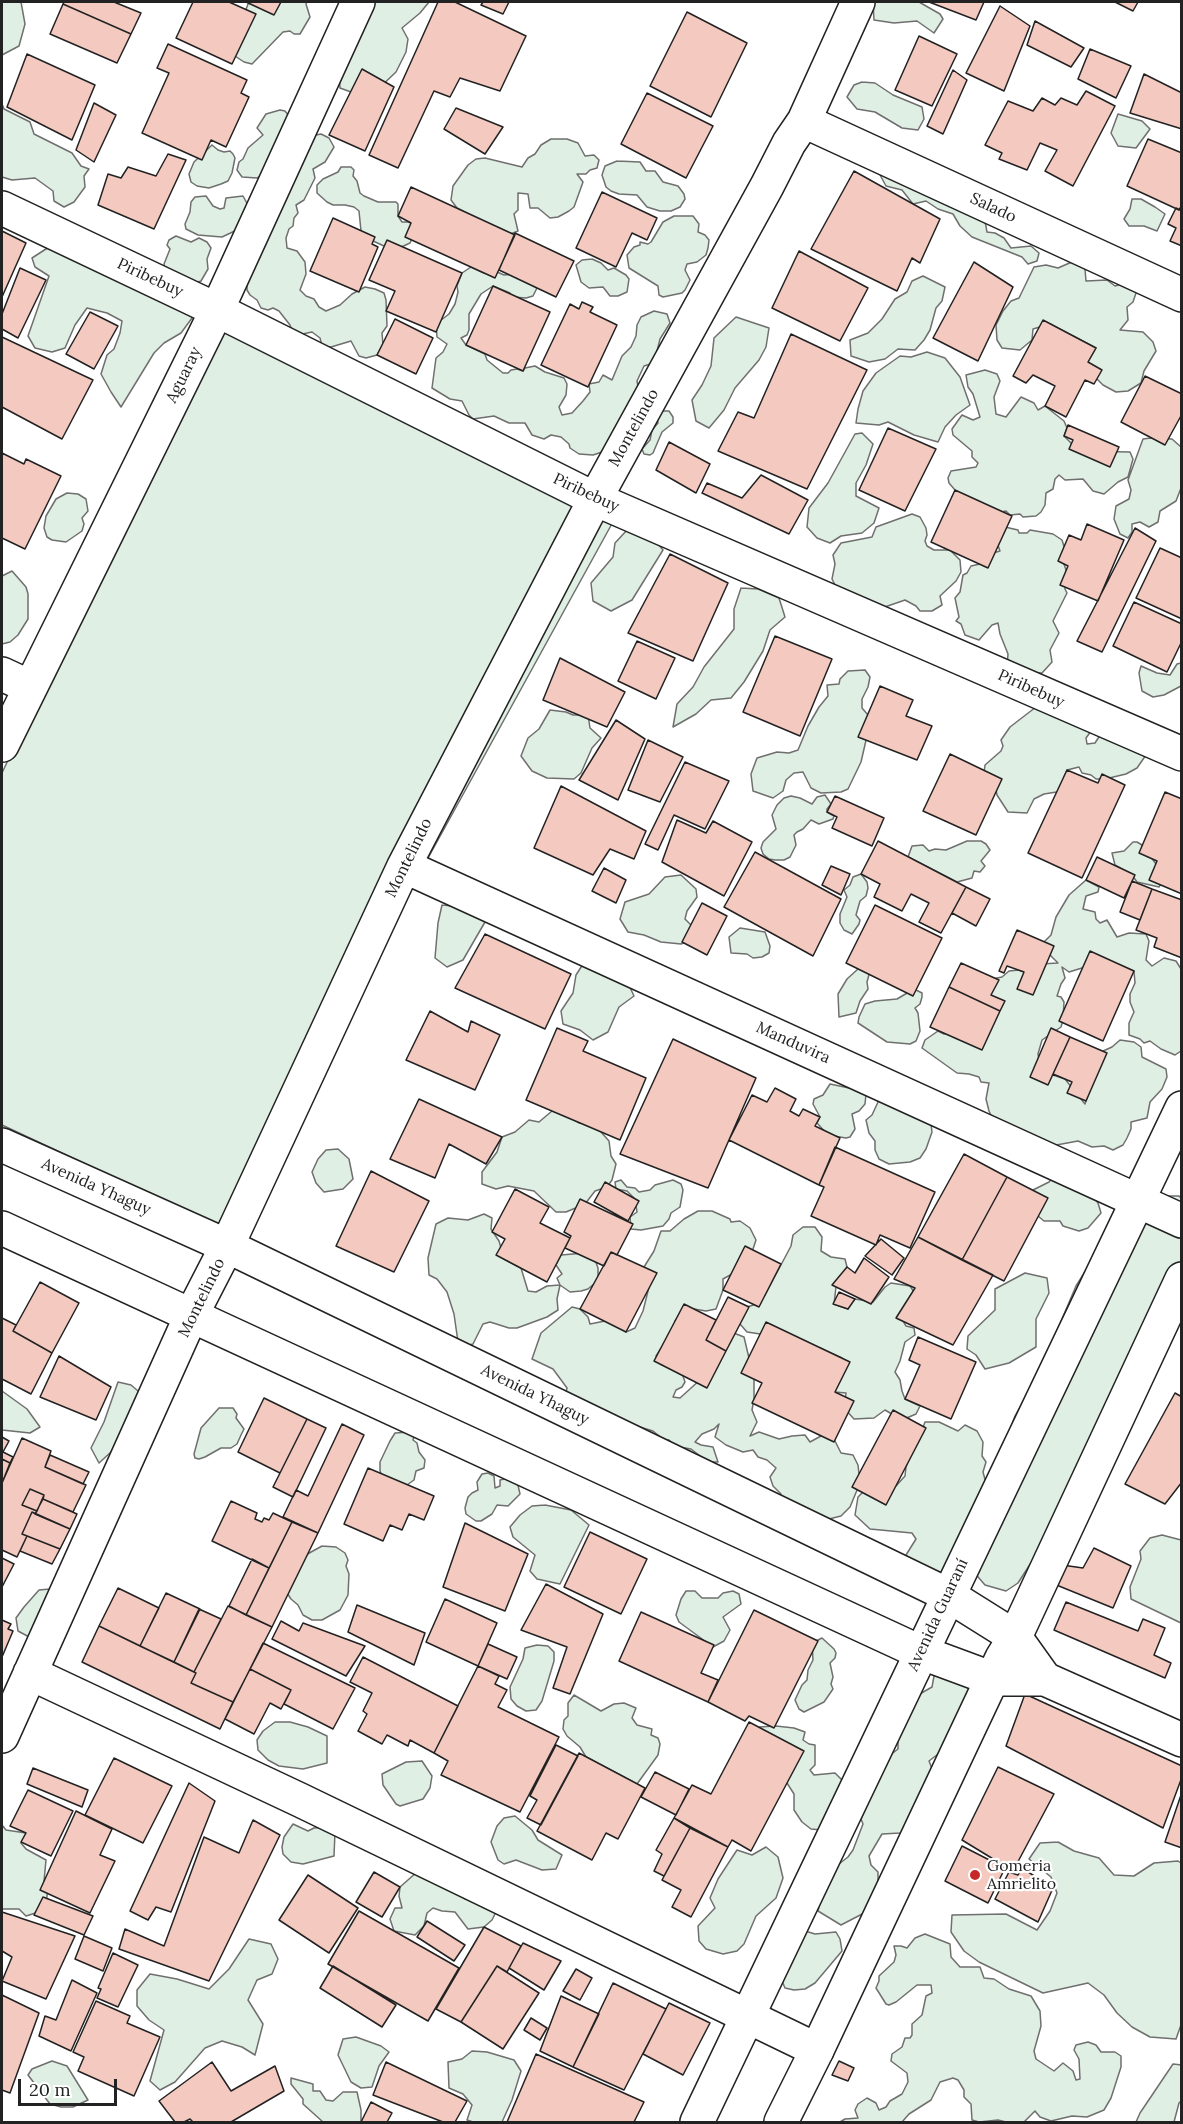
<!DOCTYPE html>
<html>
<head>
<meta charset="utf-8">
<style>
  body { margin:0 }
  #map { position:relative; width:1183px; height:2124px; overflow:hidden; background:#fff; font-family:Lora,serif }
  canvas { display:block }
  .frame { position:absolute; inset:0; border:3px solid #222; pointer-events:none }
  .scale { position:absolute; left:18px; top:2079px; width:99px; height:27px; box-sizing:border-box; border:3px solid #222; border-top:0; padding-left:8px; font-size:18px; line-height:21px; white-space:nowrap; color:#222; -webkit-text-stroke:4px #fff; paint-order:stroke }
</style>
</head>
<body>
<div id="map">
<canvas width="1183" height="2124"></canvas>
<div class="frame"></div>
<div class="scale">20 m</div>
</div>
<script>
const c = document.querySelector('canvas').getContext('2d');
c.lineJoin = 'round';
function fillPath(path, color) { c.fillStyle = color; c.fill(path, 'evenodd'); }
const poly = rows => new Path2D(rows.map(r => 'M' + r).join(''));
function trace(path, color, width, dash) { c.strokeStyle = color; c.lineWidth = width; c.lineCap = dash ? 'butt' : 'round'; c.setLineDash(dash || []); c.stroke(path); }
function write(font, color, halo, rows, align = 'center') {
  c.font = font + ' Lora,serif'; c.lineWidth = 4.5; c.setLineDash([]); c.textBaseline = 'middle'; c.strokeStyle = halo; c.fillStyle = color; for (const [text, x, y, turn = 0] of rows) {
    c.save(); c.translate(x, y); c.rotate((+turn || 0) * Math.PI / 180); c.textAlign = isNaN(turn) ? turn : align; if (halo) c.strokeText(text, 0, 0); c.fillText(text, 0, 0); c.restore();
  }
}
const green = poly([
  [2,2,21,2,25,24,19,46,2,55,2,2],
  [251,2,259,7,265,2,307,2,306,4,310,17,300,34,294,34,290,31,283,32,252,64,244,62,235,56,244,15,248,4,251,2],
  [366,2,429,2,420,13,402,28,408,39,406,52,396,72,376,91,351,92,340,88,339,73,366,2],
  [875,2,919,2,940,14,943,19,934,33,917,21,894,23,874,20,873,3,875,2],
  [862,82,875,83,893,95,922,107,924,119,918,130,902,128,875,112,857,109,847,97,854,85,862,82],
  [2,104,4,109,30,122,34,134,72,153,81,166,89,169,84,176,85,187,74,202,64,207,54,201,53,191,35,178,12,180,2,177,2,104],
  [280,110,285,111,289,116,271,171,257,178,242,177,237,170,239,162,243,159,248,148,263,135,257,128,266,114,280,110],
  [1118,114,1142,121,1150,129,1136,148,1118,146,1111,133,1118,114],
  [321,134,329,138,334,147,325,162,313,169,315,178,304,200,296,205,298,213,294,218,293,226,289,229,286,238,287,248,297,251,305,262,306,274,300,290,306,296,314,299,319,307,326,311,340,305,352,294,365,287,375,289,384,293,386,300,387,326,382,333,383,345,377,355,366,358,359,356,351,341,331,347,322,346,320,338,312,332,298,335,293,333,290,325,279,311,273,308,268,310,261,308,257,300,250,295,247,290,247,284,311,136,321,134],
  [551,139,567,139,578,143,585,156,594,155,599,160,597,168,590,170,586,174,577,174,583,182,574,207,569,211,558,217,550,218,538,208,530,208,528,194,518,193,518,210,514,214,518,231,508,235,457,208,451,200,453,186,468,165,476,159,485,158,522,167,528,158,535,154,541,145,551,139],
  [212,145,218,150,224,152,230,151,233,154,235,158,232,173,228,181,221,184,209,188,197,186,191,182,189,174,194,162,212,145],
  [617,161,640,162,646,171,655,171,663,182,678,186,684,194,685,199,680,207,671,211,660,211,647,207,637,195,619,194,611,191,606,187,602,175,605,166,617,161],
  [341,167,351,167,354,170,353,176,357,181,360,193,364,196,378,202,396,202,398,204,398,216,402,222,409,222,413,225,413,236,410,243,397,249,384,246,371,240,361,231,359,211,354,207,345,205,333,205,327,202,317,193,317,185,323,179,338,172,341,167],
  [879,173,985,221,987,232,995,233,1004,238,1011,248,1031,246,1039,253,1037,261,1028,264,1022,257,972,237,960,226,953,214,938,209,926,201,913,204,902,190,886,186,879,173],
  [206,196,213,206,220,209,224,208,226,198,243,196,249,207,239,229,222,237,198,235,186,229,185,224,190,212,191,202,195,197,206,196],
  [1132,199,1141,199,1155,207,1165,214,1157,231,1144,226,1129,226,1124,219,1130,209,1132,199],
  [674,216,693,216,699,224,698,232,705,235,709,240,708,248,706,255,697,262,687,264,685,270,690,280,685,290,682,293,663,297,659,295,658,286,629,268,627,255,634,247,640,245,640,242,648,244,651,242,663,222,674,216],
  [176,236,191,242,199,238,207,242,211,248,207,259,208,269,201,281,192,284,165,270,164,264,170,249,167,245,169,240,176,236],
  [49,247,186,305,192,318,181,333,164,343,154,353,121,407,111,392,101,374,107,355,114,349,120,333,122,321,107,313,87,308,75,325,65,348,52,352,35,348,28,336,49,276,35,267,32,258,49,247],
  [592,259,601,263,608,270,614,268,626,275,629,279,627,292,618,296,610,296,603,287,589,288,581,282,576,265,582,260,592,259],
  [1074,261,1085,269,1086,281,1107,280,1115,286,1129,282,1137,290,1133,302,1127,307,1128,320,1120,330,1143,332,1153,342,1156,351,1144,371,1141,383,1128,391,1116,392,1103,385,1097,379,1088,362,1096,348,1050,324,1033,329,1032,340,1020,350,1002,348,997,340,996,325,1003,311,1011,301,1019,298,1034,267,1046,265,1058,268,1074,261],
  [471,267,484,273,495,271,504,275,515,274,537,288,533,296,526,298,512,297,510,293,493,286,481,294,469,314,469,330,467,335,461,338,466,345,485,354,487,360,503,373,508,373,511,370,517,369,523,371,525,368,535,366,545,372,564,378,567,384,566,395,559,407,562,415,572,413,583,401,590,392,589,384,599,382,603,375,612,380,622,356,631,347,636,336,637,325,641,317,654,311,667,314,670,323,660,339,654,363,644,366,637,381,639,392,605,451,593,455,579,454,570,448,569,444,561,437,551,435,544,439,532,435,525,423,509,423,494,416,473,419,469,415,462,401,450,399,432,388,436,358,443,352,447,344,437,337,436,324,449,314,455,304,458,292,457,286,462,273,471,267],
  [923,276,945,287,942,301,936,308,930,330,924,340,915,350,898,349,885,359,869,362,851,356,850,340,868,333,882,319,895,299,907,292,912,281,923,276],
  [217,310,625,500,224,1229,2,1125,2,773,217,310],
  [736,317,769,328,766,347,759,360,735,388,724,410,709,428,696,421,692,400,702,385,711,366,714,338,736,317],
  [927,352,945,358,960,377,970,405,956,415,945,427,938,442,914,435,888,422,879,425,856,423,858,409,863,391,876,373,900,356,911,357,927,352],
  [985,370,997,374,1000,381,994,397,996,414,1006,417,1021,397,1034,403,1038,410,1045,406,1064,421,1067,428,1064,436,1071,443,1074,451,1130,452,1133,459,1128,477,1118,482,1104,494,1093,491,1083,479,1065,480,1059,475,1055,479,1053,489,1046,493,1045,505,1041,512,1036,516,1023,517,1020,514,1010,515,1006,511,996,513,957,497,955,490,949,483,948,478,951,471,976,467,978,463,972,457,972,451,953,435,952,429,962,415,973,420,980,417,973,394,968,387,966,375,985,370],
  [662,411,669,411,673,417,673,423,662,432,653,453,650,455,644,454,642,449,650,440,652,430,658,423,657,417,662,411],
  [862,433,873,444,866,465,856,483,856,496,879,508,874,523,862,533,841,536,830,543,817,538,807,527,809,508,828,483,855,434,862,433],
  [1151,438,1172,439,1181,447,1181,488,1176,501,1160,511,1158,522,1149,527,1140,522,1132,524,1132,532,1128,538,1120,534,1114,519,1116,506,1129,499,1131,490,1128,480,1143,439,1151,438],
  [67,493,78,494,86,499,88,511,82,518,84,524,82,531,66,542,52,540,47,537,44,528,46,516,56,499,67,493],
  [912,514,920,517,926,528,927,535,925,541,927,546,934,550,950,550,960,560,961,572,956,581,940,596,942,605,932,611,920,611,916,606,905,600,879,609,849,596,835,585,832,579,835,564,833,555,841,543,872,537,876,527,912,514],
  [1005,527,1018,530,1019,533,1027,533,1030,530,1053,534,1062,540,1067,556,1064,564,1066,570,1065,589,1067,593,1053,621,1059,633,1050,650,1052,662,1042,673,1033,673,1007,667,1008,654,1000,634,998,623,992,625,979,640,965,635,961,624,956,621,959,617,955,598,960,592,963,575,967,573,971,566,980,564,993,553,1000,551,996,540,1004,533,1005,527],
  [628,529,654,539,663,550,632,600,611,611,593,601,591,583,613,557,615,543,628,529],
  [12,571,26,587,28,594,28,619,18,635,10,642,2,644,2,576,12,571],
  [741,588,758,589,779,598,785,617,770,630,763,651,744,682,731,698,711,700,696,714,673,727,677,704,693,687,704,667,734,629,734,609,741,588],
  [1181,663,1181,686,1164,695,1153,697,1142,691,1139,673,1141,666,1157,673,1170,675,1177,664,1181,663],
  [865,670,870,677,868,687,862,699,862,708,868,715,867,736,861,762,848,789,841,792,821,793,811,788,803,772,794,773,786,780,783,791,773,798,753,791,751,774,757,758,777,752,789,753,798,750,808,726,819,707,828,696,827,685,839,684,840,679,848,671,865,670],
  [1036,707,1094,727,1086,738,1087,744,1095,743,1104,729,1146,755,1137,768,1126,774,1105,779,1096,779,1091,775,1082,773,1079,767,1067,770,1064,777,1063,791,1044,794,1034,799,1027,813,1008,812,997,795,994,779,984,773,985,765,1001,751,1003,746,1001,740,1010,727,1036,707],
  [550,710,566,712,573,715,588,715,590,728,601,738,592,748,581,773,574,779,547,778,532,771,521,756,528,738,539,729,550,710],
  [825,795,831,804,827,809,827,812,834,816,833,819,819,824,811,820,803,829,797,832,794,835,796,845,790,857,784,860,775,860,769,859,763,854,761,848,763,842,776,829,772,815,777,805,784,798,791,796,800,798,812,804,817,797,825,795],
  [967,841,981,841,986,844,990,850,981,861,985,866,980,872,974,871,972,878,957,882,908,857,912,846,923,845,929,851,935,849,946,850,967,841],
  [1133,842,1137,842,1142,845,1156,864,1162,882,1159,887,1137,882,1132,875,1115,865,1112,853,1124,851,1133,842],
  [861,874,867,882,868,888,866,896,860,901,856,915,860,920,859,924,852,934,844,930,840,923,840,914,847,897,844,890,850,885,853,877,861,874],
  [681,875,696,889,697,897,687,911,685,919,693,927,689,941,681,944,661,942,644,935,628,932,620,919,625,902,649,894,665,877,681,875],
  [1086,880,1099,887,1098,892,1086,896,1083,909,1095,912,1096,919,1100,923,1107,920,1117,937,1129,933,1146,934,1149,941,1146,960,1152,966,1164,958,1176,961,1181,969,1181,1051,1175,1055,1161,1049,1150,1041,1144,1043,1140,1039,1129,1035,1129,1023,1134,1012,1130,1002,1130,994,1135,983,1134,971,1112,962,1094,958,1082,968,1069,972,1062,967,1065,978,1061,984,1057,996,1061,997,1064,1002,1063,1020,1061,1027,1042,1040,1038,1054,1040,1066,1050,1074,1065,1079,1085,1104,1103,1051,1112,1047,1120,1040,1134,1042,1141,1047,1142,1057,1166,1069,1167,1077,1162,1089,1150,1102,1147,1118,1131,1122,1131,1129,1127,1138,1123,1145,1113,1150,1104,1146,1092,1147,1078,1141,1051,1146,993,1120,989,1111,986,1099,989,1083,981,1082,979,1077,969,1074,957,1073,922,1048,925,1040,938,1031,944,1034,953,1032,983,996,987,980,1002,977,1009,971,1019,970,1024,972,1026,980,1041,964,1058,963,1044,949,1044,942,1051,935,1056,917,1069,895,1086,880],
  [442,905,463,907,485,922,463,960,447,967,435,958,438,923,442,905],
  [740,928,765,932,770,946,769,953,762,957,753,958,747,954,731,953,729,937,740,928],
  [585,961,626,979,634,996,619,1007,608,1032,593,1040,580,1030,563,1024,561,1011,573,993,576,975,585,961],
  [858,969,870,971,867,982,868,989,860,1001,856,1013,839,1017,838,994,847,979,858,969],
  [914,989,922,993,922,997,920,1004,915,1008,918,1013,920,1031,916,1041,910,1044,887,1042,858,1023,859,1017,865,1004,875,1001,897,999,914,989],
  [853,1083,866,1094,865,1104,859,1111,852,1114,855,1129,850,1137,846,1138,828,1135,817,1123,820,1117,813,1104,814,1099,823,1095,830,1084,849,1088,853,1083],
  [879,1100,931,1124,932,1132,926,1149,920,1158,910,1162,889,1164,879,1159,875,1150,875,1141,869,1133,866,1120,872,1115,879,1100],
  [552,1111,567,1115,579,1123,590,1124,601,1132,609,1141,611,1156,616,1164,612,1180,607,1187,595,1191,585,1204,566,1212,556,1212,534,1191,508,1186,496,1189,482,1184,482,1172,497,1152,502,1137,515,1132,529,1120,539,1122,552,1111],
  [338,1149,349,1159,353,1179,343,1189,324,1192,316,1183,312,1172,318,1159,326,1150,338,1149],
  [1055,1175,1091,1193,1098,1203,1101,1213,1088,1228,1079,1231,1063,1226,1060,1221,1044,1221,1038,1216,1033,1190,1049,1182,1055,1175],
  [621,1180,627,1187,635,1188,639,1192,650,1190,655,1185,673,1180,681,1184,683,1190,680,1207,671,1213,669,1219,663,1226,641,1230,631,1229,630,1217,637,1212,635,1199,627,1191,616,1189,615,1182,621,1180],
  [1163,1196,1179,1196,1182,1199,1181,1287,1038,1552,1018,1583,1006,1591,985,1585,972,1570,994,1474,1015,1416,1039,1373,1076,1286,1098,1251,1163,1196],
  [698,1211,712,1211,730,1219,731,1222,740,1221,750,1228,756,1240,752,1252,732,1274,723,1279,723,1290,716,1309,706,1311,694,1309,683,1310,675,1321,673,1330,656,1356,662,1365,674,1366,681,1370,685,1382,682,1387,676,1390,673,1397,680,1398,701,1379,710,1381,714,1367,731,1332,744,1337,749,1358,754,1366,754,1399,752,1410,757,1422,750,1436,759,1432,779,1439,792,1436,805,1435,810,1442,821,1436,833,1437,841,1453,853,1455,858,1465,860,1483,850,1507,841,1516,825,1520,778,1502,781,1494,773,1486,770,1477,776,1468,767,1460,758,1457,753,1450,743,1452,726,1445,715,1437,719,1424,714,1429,702,1434,695,1442,701,1445,713,1447,718,1462,708,1462,691,1449,674,1446,669,1440,664,1440,653,1431,630,1424,565,1396,567,1388,553,1369,532,1359,541,1333,572,1307,580,1309,588,1317,590,1324,605,1321,615,1323,626,1332,635,1328,643,1311,649,1287,650,1277,644,1267,654,1251,661,1231,670,1231,684,1219,698,1211],
  [484,1214,492,1218,491,1229,499,1241,504,1259,521,1268,528,1291,536,1292,547,1286,560,1285,557,1278,562,1274,556,1265,561,1255,585,1253,594,1257,598,1268,598,1277,595,1283,588,1289,581,1291,570,1292,560,1285,557,1299,558,1310,547,1317,517,1328,509,1328,490,1322,483,1324,473,1344,466,1346,458,1342,454,1314,447,1292,437,1279,429,1275,428,1258,436,1224,448,1218,468,1220,484,1214],
  [803,1227,815,1227,822,1237,821,1251,831,1257,845,1259,847,1267,836,1287,834,1304,848,1309,850,1302,855,1299,873,1302,885,1287,891,1283,910,1286,914,1292,899,1314,906,1326,914,1328,915,1335,905,1342,900,1361,895,1372,900,1380,902,1391,905,1399,920,1406,916,1414,902,1420,885,1410,874,1418,854,1419,844,1408,846,1393,835,1392,842,1358,820,1348,809,1349,797,1337,787,1338,747,1332,740,1324,740,1309,757,1304,765,1295,791,1246,793,1235,803,1227],
  [1025,1273,1047,1278,1049,1293,1036,1319,1036,1347,1009,1363,985,1369,976,1355,967,1349,968,1336,995,1310,995,1289,1025,1273],
  [118,1382,131,1385,145,1397,111,1452,99,1463,91,1448,104,1422,118,1382],
  [2,1391,27,1409,40,1427,30,1433,2,1430,2,1391],
  [219,1408,233,1408,237,1414,236,1418,244,1429,241,1435,237,1444,231,1448,221,1448,205,1457,199,1459,195,1458,194,1454,201,1428,219,1408],
  [925,1422,939,1422,958,1431,965,1425,977,1431,983,1442,982,1456,986,1462,983,1472,986,1483,949,1572,939,1573,908,1558,906,1555,916,1539,912,1533,870,1529,855,1515,858,1497,863,1492,896,1486,905,1476,906,1467,911,1451,916,1446,925,1422],
  [410,1432,414,1436,413,1440,417,1443,419,1452,425,1460,424,1468,416,1471,414,1480,407,1485,384,1480,380,1471,380,1462,390,1441,395,1433,410,1432],
  [488,1473,494,1476,495,1488,500,1486,500,1480,509,1478,517,1481,520,1494,508,1506,497,1505,492,1514,481,1521,476,1521,466,1514,465,1508,468,1497,472,1493,478,1490,477,1482,482,1474,488,1473],
  [545,1505,571,1510,589,1525,560,1584,537,1579,530,1571,535,1555,513,1537,510,1527,520,1515,532,1506,545,1505],
  [1162,1535,1181,1540,1181,1623,1131,1599,1130,1587,1141,1559,1140,1551,1150,1538,1162,1535],
  [322,1546,336,1547,345,1553,348,1560,346,1566,349,1574,348,1595,340,1610,322,1620,312,1620,303,1615,298,1605,291,1599,285,1590,302,1557,322,1546],
  [50,1589,54,1597,33,1639,18,1631,16,1618,24,1607,39,1590,50,1589],
  [686,1591,695,1591,702,1598,718,1598,723,1593,733,1591,739,1594,741,1604,723,1617,730,1630,724,1641,713,1647,679,1622,676,1615,681,1599,686,1591],
  [822,1638,834,1649,836,1653,835,1658,830,1663,833,1677,831,1684,833,1689,824,1702,804,1712,799,1709,795,1700,802,1685,807,1680,808,1670,813,1660,812,1643,822,1638],
  [537,1645,548,1646,554,1652,554,1661,542,1701,536,1710,526,1711,517,1706,511,1699,510,1687,523,1659,525,1648,537,1645],
  [943,1664,989,1664,942,1751,929,1761,935,1776,922,1826,900,1833,882,1834,869,1856,871,1865,878,1872,878,1889,866,1912,841,1925,818,1911,826,1874,848,1857,853,1850,863,1824,861,1819,865,1810,860,1797,889,1756,898,1749,898,1722,911,1699,932,1687,934,1676,943,1664],
  [574,1695,601,1711,614,1704,624,1703,636,1708,632,1718,637,1725,652,1729,651,1735,658,1738,660,1744,658,1755,637,1784,586,1757,580,1747,567,1736,563,1729,564,1720,568,1716,568,1703,574,1695],
  [275,1722,290,1722,308,1727,327,1736,327,1763,303,1769,279,1766,268,1760,258,1750,257,1740,263,1731,275,1722],
  [776,1726,794,1728,805,1732,803,1740,809,1744,815,1745,815,1765,810,1770,814,1775,835,1773,841,1779,851,1779,822,1830,811,1829,802,1822,794,1810,794,1794,787,1783,792,1762,759,1727,776,1726],
  [422,1761,432,1776,430,1788,423,1799,400,1806,396,1804,383,1785,382,1774,406,1762,422,1761],
  [515,1816,532,1830,538,1840,562,1855,556,1869,542,1870,516,1860,504,1864,498,1860,491,1842,497,1826,504,1818,515,1816],
  [293,1824,308,1831,314,1828,327,1827,335,1832,334,1856,303,1864,291,1862,283,1854,282,1847,284,1837,293,1824],
  [2,1825,6,1830,26,1833,21,1843,26,1849,46,1860,44,1881,48,1888,46,1904,42,1911,26,1916,19,1909,2,1909,2,1825],
  [1058,1842,1074,1851,1099,1858,1114,1875,1134,1876,1154,1863,1178,1861,1181,1863,1182,2022,1176,2039,1150,2037,1132,2027,1117,2013,1104,1995,1088,1983,1043,1993,979,1962,964,1951,951,1932,952,1915,1006,1914,1037,1930,1050,1911,1057,1893,1051,1877,1029,1859,1040,1843,1058,1842],
  [766,1847,778,1857,783,1878,776,1898,756,1916,744,1944,737,1951,723,1954,706,1949,699,1941,698,1926,715,1908,710,1898,718,1879,737,1850,752,1855,766,1847],
  [417,1872,460,1894,465,1899,473,1899,496,1912,492,1920,484,1927,468,1929,455,1912,442,1911,433,1908,427,1913,424,1926,415,1935,394,1931,390,1919,395,1908,402,1908,399,1896,400,1887,417,1872],
  [802,1930,815,1934,836,1932,840,1939,842,1951,815,1983,805,1989,794,1990,785,1988,782,1981,802,1930],
  [925,1934,950,1944,951,1957,960,1967,980,1967,984,1978,994,1979,1009,1989,1031,1996,1040,2011,1041,2026,1034,2051,1036,2059,1054,2071,1063,2063,1073,2071,1076,2080,1080,2079,1079,2059,1074,2050,1076,2045,1088,2042,1096,2045,1101,2052,1115,2052,1121,2056,1121,2067,1111,2098,1104,2110,1087,2117,1072,2116,1051,2121,1040,2117,1035,2111,1024,2122,1006,2122,998,2120,979,2122,972,2120,971,2104,964,2097,964,2090,958,2080,953,2078,940,2082,931,2100,909,2114,902,2122,840,2122,845,2119,858,2118,855,2110,858,2104,867,2098,876,2103,879,2110,886,2107,890,2101,902,2094,908,2082,907,2073,891,2061,892,2054,902,2047,905,2038,910,2038,912,2035,912,2024,922,2015,926,1996,932,1993,931,1985,917,1985,896,2002,889,2005,886,2004,876,1988,879,1981,879,1976,894,1962,896,1955,894,1946,901,1946,907,1948,915,1938,925,1934],
  [249,1939,271,1944,278,1959,272,1974,257,1980,248,2000,263,2024,255,2055,242,2047,222,2041,205,2048,175,2082,160,2090,150,2081,164,2030,149,2020,137,2006,137,1990,150,1974,177,1979,209,1989,229,1969,249,1939],
  [356,2037,381,2046,389,2052,379,2066,372,2087,361,2088,351,2082,338,2055,343,2039,356,2037],
  [472,2051,487,2052,514,2060,521,2071,512,2100,502,2122,473,2122,467,2120,472,2105,463,2094,449,2088,448,2062,462,2059,472,2051],
  [52,2061,67,2066,88,2100,73,2107,61,2107,50,2104,28,2075,32,2069,52,2061],
  [1173,2064,1182,2065,1181,2101,1179,2103,1174,2122,1136,2122,1140,2113,1173,2064],
  [291,2078,313,2084,313,2091,320,2091,326,2100,333,2101,343,2092,357,2092,361,2110,361,2122,323,2122,303,2104,303,2099,291,2084,291,2078]
]);
fillPath(green, '#e0efe3');
trace(green, '#6f6f6f', 1.5);
const building = poly([
  [64,2,114,2,141,13,131,34,63,4,64,2],
  [193,2,229,2,256,14,232,64,176,38,193,2],
  [246,2,281,2,274,15,246,2],
  [438,2,455,2,526,36,500,91,460,78,450,97,434,91,398,168,369,155,438,2],
  [483,2,509,2,503,14,481,5,483,2],
  [929,2,984,2,976,20,929,2],
  [1115,2,1138,2,1133,11,1115,2],
  [63,4,131,34,117,63,50,34,63,4],
  [1000,6,1030,26,1004,91,966,73,1000,6],
  [687,12,747,43,711,117,650,86,687,12],
  [1035,21,1084,48,1071,67,1027,45,1035,21],
  [919,36,957,54,932,106,895,90,919,36],
  [168,44,247,80,241,93,249,97,226,147,211,140,202,160,142,133,169,73,157,68,168,44],
  [1090,49,1131,66,1116,98,1078,79,1090,49],
  [27,54,95,85,72,140,7,107,27,54],
  [362,69,394,87,365,151,329,135,362,69],
  [953,70,967,80,943,134,927,126,953,70],
  [1144,74,1182,93,1182,129,1130,113,1144,74],
  [1086,91,1115,106,1073,186,1045,171,1057,150,1040,143,1027,170,999,159,1002,153,985,145,1008,101,1033,111,1042,98,1055,105,1061,98,1077,105,1086,91],
  [647,93,713,126,686,178,621,144,647,93],
  [94,103,116,115,94,162,76,150,94,103],
  [456,108,503,127,485,154,444,129,456,108],
  [1148,139,1182,153,1182,205,1179,210,1127,186,1148,139],
  [168,154,186,160,154,229,98,205,108,174,121,178,128,167,156,176,168,154],
  [854,171,940,219,920,263,912,258,897,291,811,249,854,171],
  [411,187,515,235,495,278,405,237,411,223,398,216,411,187],
  [602,192,657,218,647,240,632,233,616,267,576,248,602,192],
  [1176,208,1182,211,1182,246,1170,241,1176,228,1168,224,1176,208],
  [333,218,375,237,372,244,378,247,359,292,310,271,333,218],
  [2,231,26,243,2,297,2,231],
  [515,233,574,261,556,297,499,270,515,233],
  [387,240,462,273,436,332,386,311,395,291,369,280,387,240],
  [799,251,868,288,840,341,772,308,799,251],
  [974,262,1013,287,978,361,933,338,974,262],
  [20,268,46,280,18,338,2,329,2,314,20,268],
  [493,286,550,312,523,371,466,345,493,286],
  [582,302,593,307,590,312,617,325,588,387,541,365,570,304,579,309,582,302],
  [90,312,118,326,94,369,66,354,90,312],
  [395,319,433,338,416,374,377,355,395,319],
  [1043,320,1096,348,1088,362,1102,370,1094,384,1085,380,1066,417,1045,406,1055,386,1033,375,1026,383,1013,376,1043,320],
  [791,334,867,370,807,489,718,451,738,412,754,418,791,334],
  [2,337,93,380,62,439,2,407,2,337],
  [1145,376,1182,394,1182,414,1165,445,1121,422,1145,376],
  [1068,425,1119,447,1110,467,1069,449,1073,440,1064,436,1068,425],
  [888,428,936,449,905,511,859,490,888,428],
  [669,442,710,464,696,493,656,470,669,442],
  [2,453,24,464,26,459,61,476,25,549,2,538,2,453],
  [761,475,808,500,789,534,702,493,707,483,742,498,761,475],
  [955,490,1012,516,988,568,931,542,955,490],
  [1087,524,1124,540,1098,601,1060,585,1068,566,1058,561,1069,535,1081,540,1087,524],
  [1135,528,1156,541,1102,652,1077,641,1135,528],
  [1160,548,1182,558,1182,619,1136,598,1160,548],
  [670,554,728,583,693,661,628,633,670,554],
  [1134,602,1182,624,1182,641,1167,672,1113,646,1134,602],
  [775,636,832,659,800,736,743,712,775,636],
  [637,641,675,658,656,699,618,681,637,641],
  [560,658,625,692,607,727,543,700,560,658],
  [880,686,913,700,906,716,932,726,917,760,858,737,880,686],
  [616,720,645,739,618,800,579,780,616,720],
  [648,740,683,757,660,802,628,790,648,740],
  [950,754,1002,779,976,835,923,811,950,754],
  [685,762,729,781,705,829,674,815,658,850,645,844,685,762],
  [1067,770,1098,783,1102,774,1125,785,1082,878,1028,853,1067,770],
  [561,786,646,831,634,859,610,849,593,875,534,848,561,786],
  [1165,792,1182,799,1182,894,1149,880,1157,861,1139,853,1165,792],
  [835,796,884,818,872,846,832,828,837,817,827,812,835,796],
  [677,820,706,833,713,821,752,842,724,896,662,862,677,820],
  [878,841,966,887,941,933,919,922,929,903,911,894,902,911,874,897,880,884,861,874,878,841],
  [755,852,841,899,813,956,724,907,755,852],
  [1097,857,1135,875,1124,898,1086,880,1097,857],
  [831,866,850,874,841,895,822,885,831,866],
  [604,868,626,880,616,903,592,891,604,868],
  [1132,881,1152,889,1140,920,1120,912,1132,881],
  [966,887,990,899,976,926,952,913,966,887],
  [1152,889,1182,900,1182,958,1154,947,1157,938,1136,930,1152,889],
  [702,903,727,916,707,955,682,942,702,903],
  [875,905,942,938,913,996,846,963,875,905],
  [1017,930,1054,946,1033,995,1017,989,1024,972,1007,966,1004,973,999,971,1017,930],
  [485,934,571,974,545,1029,455,988,485,934],
  [1090,951,1134,971,1103,1041,1059,1021,1090,951],
  [961,963,999,980,991,995,1005,1001,1000,1011,949,987,961,963],
  [949,987,1000,1011,982,1050,930,1027,949,987],
  [430,1011,468,1032,471,1021,500,1035,475,1090,406,1060,430,1011],
  [557,1028,588,1041,583,1051,646,1078,620,1140,526,1100,557,1028],
  [1051,1028,1070,1037,1048,1085,1030,1077,1051,1028],
  [1070,1037,1107,1053,1086,1101,1067,1093,1072,1082,1053,1074,1070,1037],
  [673,1039,756,1078,708,1188,620,1154,673,1039],
  [775,1088,796,1099,790,1111,799,1116,803,1109,820,1117,815,1126,840,1138,819,1185,729,1140,752,1095,767,1102,775,1088],
  [419,1099,502,1137,486,1164,449,1144,435,1178,390,1159,419,1099],
  [835,1147,935,1192,910,1248,880,1235,876,1245,811,1216,824,1187,819,1185,835,1147],
  [964,1154,1007,1177,962,1260,918,1237,964,1154],
  [371,1171,429,1201,394,1272,336,1246,371,1171],
  [1007,1177,1048,1198,1004,1281,962,1260,1007,1177],
  [605,1182,639,1201,628,1221,594,1202,605,1182],
  [515,1189,549,1207,540,1223,570,1238,547,1282,496,1255,505,1239,492,1232,515,1189],
  [580,1199,633,1224,617,1255,611,1252,604,1266,565,1248,571,1236,564,1232,580,1199],
  [918,1237,993,1275,953,1345,896,1318,915,1288,894,1279,918,1237],
  [881,1239,904,1258,892,1275,865,1256,881,1239],
  [745,1246,781,1264,759,1307,723,1290,745,1246],
  [611,1252,657,1273,626,1332,580,1309,611,1252],
  [864,1258,889,1277,871,1304,832,1285,847,1267,855,1273,864,1258],
  [40,1282,79,1303,52,1353,13,1331,40,1282],
  [839,1292,855,1299,848,1309,833,1304,839,1292],
  [728,1297,749,1307,726,1351,706,1340,728,1297],
  [684,1304,716,1320,706,1340,726,1351,707,1388,654,1361,684,1304],
  [2,1318,16,1325,13,1331,52,1353,31,1394,2,1379,2,1318],
  [766,1322,850,1362,835,1392,854,1401,834,1442,752,1403,762,1383,741,1373,766,1322],
  [918,1337,976,1362,951,1419,905,1399,920,1365,909,1360,918,1337],
  [59,1356,111,1387,96,1420,40,1397,59,1356],
  [1175,1393,1182,1397,1182,1482,1165,1504,1125,1484,1175,1393],
  [264,1398,307,1419,280,1473,238,1452,264,1398],
  [893,1410,926,1428,886,1505,852,1487,893,1410],
  [307,1419,326,1428,293,1497,273,1487,307,1419],
  [342,1424,364,1435,318,1533,283,1517,296,1490,308,1496,342,1424],
  [2,1437,9,1441,3,1452,13,1457,10,1463,2,1459,2,1437],
  [22,1438,51,1451,45,1467,86,1485,73,1512,43,1499,44,1495,30,1489,22,1505,37,1511,35,1514,32,1512,22,1534,27,1536,17,1557,2,1550,2,1483,22,1438],
  [50,1455,89,1472,83,1484,45,1467,50,1455],
  [2,1459,10,1463,2,1483,2,1459],
  [368,1468,434,1496,424,1520,409,1514,402,1530,390,1525,383,1541,344,1524,368,1468],
  [30,1489,44,1495,37,1511,22,1505,30,1489],
  [43,1499,77,1514,70,1529,35,1514,43,1499],
  [231,1501,257,1513,255,1519,262,1522,264,1518,269,1520,273,1513,292,1522,269,1568,212,1541,231,1501],
  [32,1512,70,1529,60,1549,22,1534,32,1512],
  [292,1522,318,1533,272,1627,246,1615,292,1522],
  [465,1523,528,1554,505,1611,443,1587,465,1523],
  [590,1532,647,1559,621,1614,564,1587,590,1532],
  [27,1536,60,1549,52,1564,20,1551,27,1536],
  [1094,1548,1131,1566,1113,1608,1054,1584,1062,1565,1083,1568,1094,1548],
  [2,1558,14,1564,2,1587,2,1558],
  [252,1559,269,1568,246,1615,229,1606,252,1559],
  [546,1584,603,1614,570,1694,553,1688,567,1647,521,1630,546,1584],
  [118,1588,159,1608,140,1646,99,1626,118,1588],
  [166,1593,200,1609,174,1662,140,1646,166,1593],
  [445,1599,497,1623,478,1666,426,1642,445,1599],
  [1066,1602,1138,1631,1143,1619,1165,1628,1154,1655,1171,1663,1165,1678,1054,1630,1066,1602],
  [357,1605,425,1633,414,1665,348,1632,357,1605],
  [228,1606,272,1627,233,1702,191,1683,196,1673,194,1672,228,1606],
  [199,1609,221,1619,194,1672,174,1662,199,1609],
  [754,1610,818,1641,774,1728,749,1716,745,1721,708,1702,754,1610],
  [641,1612,714,1645,701,1673,718,1680,708,1702,619,1661,641,1612],
  [2,1620,11,1624,8,1629,13,1631,2,1657,2,1620],
  [281,1621,299,1631,303,1623,365,1646,346,1676,272,1639,281,1621],
  [99,1626,196,1673,191,1683,233,1702,220,1729,82,1662,99,1626],
  [263,1643,355,1688,333,1729,284,1704,291,1690,250,1669,263,1643],
  [488,1644,517,1657,507,1679,478,1666,488,1644],
  [363,1657,458,1706,434,1753,410,1740,408,1746,387,1735,382,1744,358,1731,367,1714,363,1711,372,1693,350,1682,363,1657],
  [478,1666,499,1676,495,1684,507,1690,498,1707,559,1737,520,1812,441,1775,448,1761,434,1753,478,1666],
  [250,1669,291,1690,281,1709,270,1703,254,1734,225,1719,250,1669],
  [1025,1694,1182,1766,1182,1777,1163,1828,1006,1746,1025,1694],
  [749,1722,804,1751,751,1851,732,1840,728,1847,674,1818,692,1785,711,1794,749,1722],
  [556,1745,578,1756,541,1825,527,1818,537,1800,530,1796,556,1745],
  [579,1753,645,1788,618,1839,606,1833,592,1860,537,1831,579,1753],
  [114,1758,172,1786,143,1843,85,1815,114,1758],
  [998,1767,1054,1794,1013,1871,962,1840,998,1767],
  [33,1768,88,1790,82,1807,27,1784,33,1768],
  [655,1772,689,1789,676,1815,641,1797,655,1772],
  [189,1783,215,1801,171,1912,156,1907,148,1920,130,1911,189,1783],
  [28,1790,73,1811,51,1856,21,1842,26,1833,10,1826,28,1790],
  [1182,1792,1182,1848,1165,1842,1182,1792],
  [76,1811,112,1829,100,1855,115,1861,90,1913,40,1890,76,1811],
  [674,1818,690,1828,664,1876,654,1871,662,1854,656,1850,674,1818],
  [253,1820,280,1835,209,1981,119,1949,125,1929,164,1946,204,1837,239,1853,253,1820],
  [690,1828,728,1847,691,1917,672,1907,681,1890,662,1880,690,1828],
  [962,1846,1005,1868,988,1903,945,1881,962,1846],
  [1022,1868,1053,1888,1038,1922,995,1899,1009,1872,1018,1875,1022,1868],
  [374,1872,400,1887,382,1917,356,1902,374,1872],
  [308,1875,358,1908,329,1953,279,1920,308,1875],
  [43,1897,93,1916,84,1935,34,1915,43,1897],
  [359,1911,459,1968,428,2021,328,1964,359,1911],
  [2,1912,75,1936,46,1999,2,1981,12,1957,2,1951,2,1912],
  [427,1921,465,1945,454,1961,417,1937,427,1921],
  [484,1927,521,1946,507,1972,497,1966,461,2022,436,2009,484,1927],
  [84,1936,112,1948,103,1971,75,1959,84,1936],
  [523,1943,561,1961,544,1990,509,1968,523,1943],
  [113,1953,138,1965,118,2007,97,1998,101,1989,98,1988,113,1953],
  [333,1966,396,2005,382,2027,320,1988,333,1966],
  [497,1966,539,1993,503,2049,461,2022,497,1966],
  [576,1969,592,1978,580,2000,563,1991,576,1969],
  [72,1980,97,1993,71,2051,39,2036,45,2016,56,2020,72,1980],
  [613,1983,666,2009,624,2090,573,2067,613,1983],
  [2,1995,39,2013,10,2093,2,2090,2,1995],
  [561,1996,599,2014,573,2067,540,2051,561,1996],
  [96,2001,130,2016,127,2023,160,2037,134,2096,78,2071,84,2057,73,2052,96,2001],
  [669,2003,710,2023,683,2075,643,2054,669,2003],
  [531,2018,547,2028,540,2040,524,2030,531,2018],
  [536,2054,644,2102,634,2122,507,2122,536,2054],
  [839,2061,854,2068,848,2081,832,2075,839,2061],
  [212,2062,231,2091,275,2066,284,2091,231,2122,193,2122,190,2119,184,2122,175,2122,159,2101,212,2062],
  [386,2062,467,2101,455,2122,443,2122,373,2095,386,2062],
  [371,2102,392,2113,387,2122,361,2122,371,2102]
]);
fillPath(building, '#f3c9c0');
trace(building, '#222', 1.5);
const minor = poly([
  [804,121,1182,295],
  [2,208,217,310,595,499,1182,754],
  [2,674,30,687],
  [2,745,217,310,358,2],
  [404,866,1182,1221],
  [2,1145,227,1246,948,1595,1015,1637,1045,1679],
  [2,1228,920,1652,993,1679,1045,1679,1182,1740],
  [30,1673,300,1800,817,2050],
  [2,1736,191,1316,227,1246,404,866,595,499,767,186,789,143,804,121,858,2]
]);
const major = poly([
  [697,2122,1182,1108],
  [781,2122,817,2050,1002,1658,1015,1637,1182,1279]
]);
trace(minor, '#222', 36);
trace(major, '#222', 36);
trace(minor, '#fff', 33);
trace(major, '#fff', 33);
for (const [x, y, r, color] of [
  [975,1875,6,"#c62828"]
]) { const dot = new Path2D(); dot.arc(x, y, r, 0, 2 * Math.PI); c.fillStyle = color; c.fill(dot); trace(dot, '#fff', 2); }
write('16px', '#222', '#fff', [
  ["Salado",993,208,25],
  ["Piribebuy",150,278,25],
  ["Aguaray",184,375,-64],
  ["Montelindo",634,428,-61],
  ["Piribebuy",586,493,25],
  ["Piribebuy",1031,689,24],
  ["Montelindo",409,858,-64],
  ["Manduvira",793,1043,24],
  ["Avenida Yhaguy",96,1187,24],
  ["Montelindo",202,1298,-64],
  ["Avenida Yhaguy",535,1395,26],
  ["Avenida Guaraní",938,1615,-65]
]);
write('16px', '#222', '#fff', [
  ["Gomeria",987,1866],
  ["Amrielito",987,1884]
], 'left');
</script>
</body>
</html>
